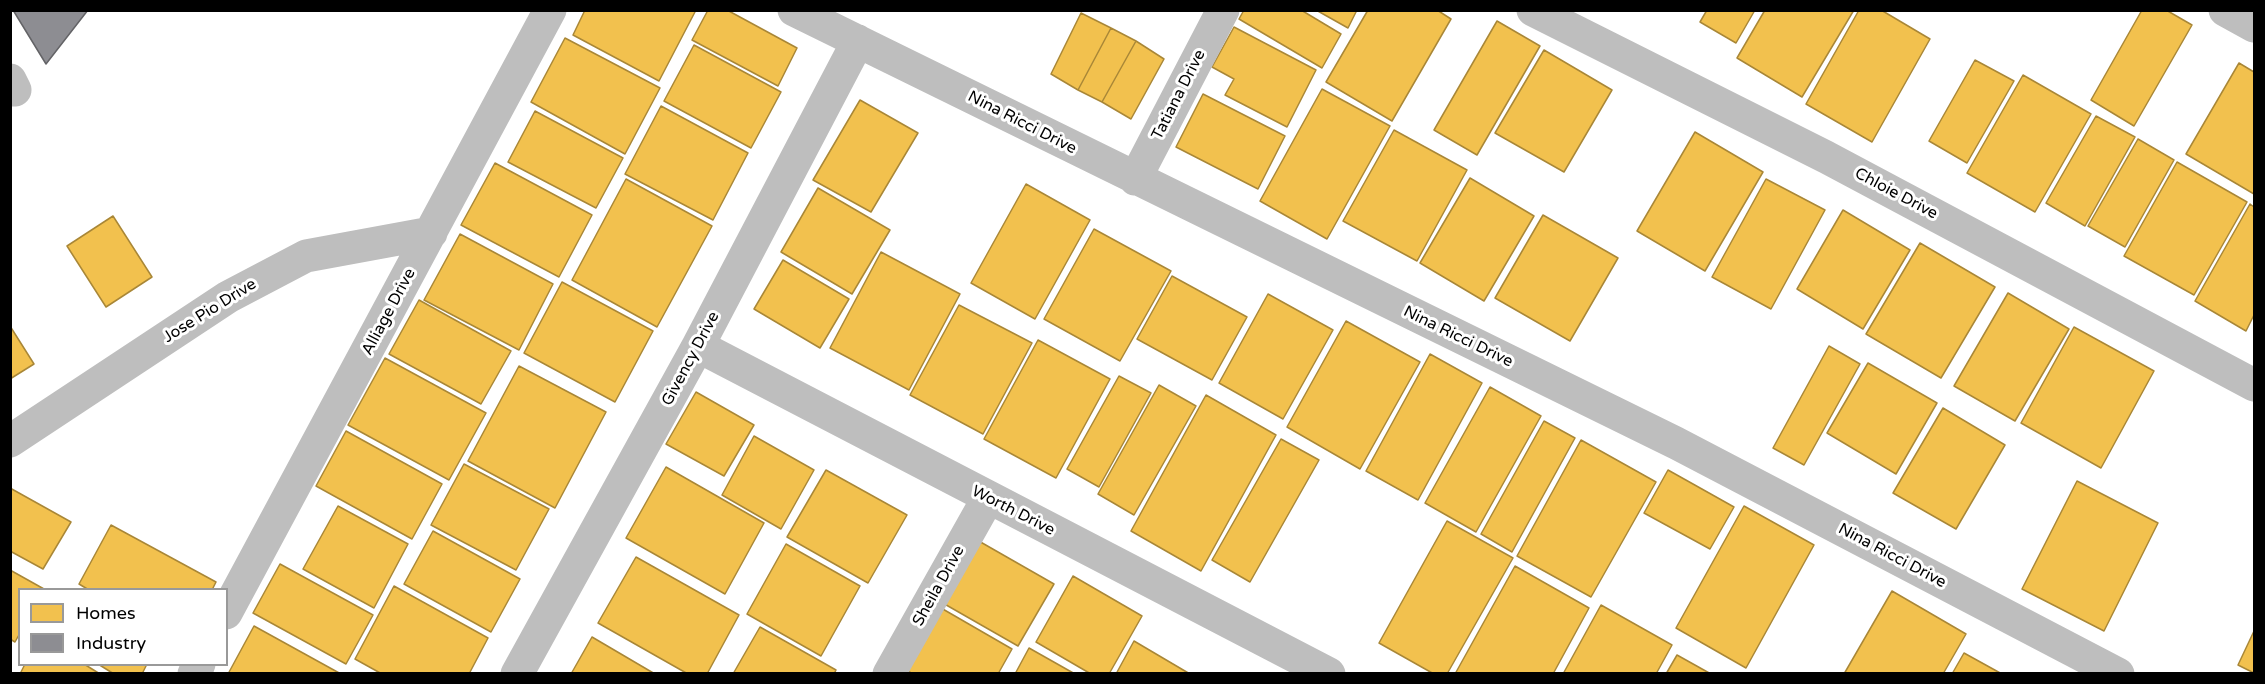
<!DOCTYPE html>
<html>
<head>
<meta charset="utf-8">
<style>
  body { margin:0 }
  #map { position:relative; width:2265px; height:684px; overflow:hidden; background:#fff; font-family:"Varela Round",sans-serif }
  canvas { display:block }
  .frame { position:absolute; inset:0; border:12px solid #000; pointer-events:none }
  .legend { position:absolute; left:18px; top:588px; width:210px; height:78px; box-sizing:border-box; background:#fff; border:2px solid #999; margin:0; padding:8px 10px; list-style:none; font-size:18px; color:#000 }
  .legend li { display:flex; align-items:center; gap:12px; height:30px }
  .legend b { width:30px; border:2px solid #999 }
</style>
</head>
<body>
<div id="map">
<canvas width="2265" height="684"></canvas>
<div class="frame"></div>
<ul class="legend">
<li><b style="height:16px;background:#f2c14e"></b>Homes</li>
<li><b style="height:16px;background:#8d8d92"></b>Industry</li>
</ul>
</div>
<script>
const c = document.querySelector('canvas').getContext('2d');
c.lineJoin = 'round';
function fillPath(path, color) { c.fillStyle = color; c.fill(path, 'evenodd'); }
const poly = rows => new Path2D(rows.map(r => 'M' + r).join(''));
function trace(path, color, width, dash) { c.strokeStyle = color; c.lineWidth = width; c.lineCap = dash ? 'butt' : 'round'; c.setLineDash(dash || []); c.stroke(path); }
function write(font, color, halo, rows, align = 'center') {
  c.font = font + ' "Varela Round",sans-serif'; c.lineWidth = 6; c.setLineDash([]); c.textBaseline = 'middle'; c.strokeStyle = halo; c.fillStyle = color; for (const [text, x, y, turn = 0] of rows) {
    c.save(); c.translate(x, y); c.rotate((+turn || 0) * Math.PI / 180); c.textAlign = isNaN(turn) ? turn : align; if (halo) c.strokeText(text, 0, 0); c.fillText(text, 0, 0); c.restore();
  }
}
const homes = poly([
  [585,10,696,10,659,81,573,35,585,10],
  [708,10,727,10,797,48,778,86,692,40,708,10],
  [1244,10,1301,10,1341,34,1322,68,1239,19,1244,10],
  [1316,10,1357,10,1348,28,1316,10],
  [1368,10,1437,10,1451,19,1392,121,1326,82,1368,10],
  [1707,10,1755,10,1736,43,1700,22,1707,10],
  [1765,10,1854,10,1802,97,1737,58,1765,10],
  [1859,10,1881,10,1930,39,1872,142,1806,104,1859,10],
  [2142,10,2166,10,2192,25,2134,126,2091,100,2142,10],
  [1081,13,1111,28,1078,90,1051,74,1081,13],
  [1497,21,1540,46,1477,155,1434,130,1497,21],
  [1234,27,1316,70,1287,127,1225,95,1234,79,1212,67,1234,27],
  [1111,28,1136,41,1102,102,1078,90,1111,28],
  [565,38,660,88,625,154,531,102,565,38],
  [1136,41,1164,59,1131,119,1102,102,1136,41],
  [694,45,781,92,751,148,664,101,694,45],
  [1544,50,1612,90,1564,172,1495,133,1544,50],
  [1975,60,2014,81,1967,163,1929,141,1975,60],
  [2239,63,2254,72,2254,194,2186,154,2239,63],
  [2023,75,2091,114,2035,212,1967,173,2023,75],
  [1322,89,1390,126,1327,239,1260,201,1322,89],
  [1203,94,1285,136,1258,189,1176,147,1203,94],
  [860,100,918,133,871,212,813,180,860,100],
  [661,106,748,153,713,220,625,174,661,106],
  [535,111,623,158,596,208,508,162,535,111],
  [2096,116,2135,137,2085,226,2046,203,2096,116],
  [1394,130,1467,170,1417,261,1343,221,1394,130],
  [1695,132,1763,172,1705,271,1637,231,1695,132],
  [2138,139,2174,160,2125,247,2088,226,2138,139],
  [2177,162,2247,202,2194,295,2124,256,2177,162],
  [495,163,592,215,559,277,461,225,495,163],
  [1470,178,1534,216,1484,301,1420,263,1470,178],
  [626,179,712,226,657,327,572,280,626,179],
  [1766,179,1825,210,1771,309,1712,277,1766,179],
  [1026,184,1090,220,1035,319,971,283,1026,184],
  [818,188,890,230,852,294,781,252,818,188],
  [2250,204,2254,207,2254,315,2246,331,2195,301,2250,204],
  [1843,210,1910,250,1863,329,1797,289,1843,210],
  [1543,215,1618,258,1570,341,1495,298,1543,215],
  [113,216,152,277,106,307,67,246,113,216],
  [1094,229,1171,271,1120,361,1044,319,1094,229],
  [460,234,553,284,519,350,424,300,460,234],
  [1920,243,1995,287,1941,378,1866,334,1920,243],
  [881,252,960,294,909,390,830,348,881,252],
  [783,260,849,299,820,348,754,309,783,260],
  [1172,276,1247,317,1212,380,1137,339,1172,276],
  [562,282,653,331,615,402,524,353,562,282],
  [2008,293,2069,329,2015,421,1954,386,2008,293],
  [1268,294,1333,330,1283,419,1219,383,1268,294],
  [419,300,511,351,481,404,389,354,419,300],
  [959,305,1032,343,983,434,910,395,959,305],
  [1346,321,1420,362,1360,469,1287,427,1346,321],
  [10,326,34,364,10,379,10,326],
  [2074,327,2154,371,2101,468,2021,423,2074,327],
  [1038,340,1110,379,1056,478,984,439,1038,340],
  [1829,346,1860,364,1804,465,1773,448,1829,346],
  [1430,354,1482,383,1418,500,1366,471,1430,354],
  [385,358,486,413,449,480,348,425,385,358],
  [1868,363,1937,403,1896,474,1827,433,1868,363],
  [519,366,606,412,555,508,468,461,519,366],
  [1119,376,1151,393,1099,487,1067,469,1119,376],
  [1159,385,1196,406,1134,515,1098,494,1159,385],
  [1490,387,1541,416,1476,532,1425,503,1490,387],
  [696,392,754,425,724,476,666,444,696,392],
  [1206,395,1276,435,1201,571,1131,531,1206,395],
  [1943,408,2005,445,1956,529,1893,493,1943,408],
  [1544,421,1575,438,1512,552,1481,534,1544,421],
  [346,431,442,484,412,539,316,486,346,431],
  [754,436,814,470,781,529,722,495,754,436],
  [1281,439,1319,460,1250,582,1212,560,1281,439],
  [1581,440,1656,482,1591,597,1517,556,1581,440],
  [464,464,549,509,516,570,431,525,464,464],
  [666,467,764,523,725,594,626,538,666,467],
  [826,470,907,515,868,583,787,537,826,470],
  [1668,470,1734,507,1710,549,1644,513,1668,470],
  [2077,481,2158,523,2104,631,2022,589,2077,481],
  [10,488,71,522,43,569,10,551,10,488],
  [338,506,408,544,374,608,303,569,338,506],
  [1744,506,1814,545,1746,668,1676,628,1744,506],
  [1447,521,1513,558,1447,674,1434,674,1379,643,1447,521],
  [111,525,216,582,212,590,89,590,79,584,111,525],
  [433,531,520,579,491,632,404,584,433,531],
  [977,540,1054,584,1018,646,941,602,977,540],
  [786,544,860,586,821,656,747,614,786,544],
  [636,557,739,615,707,674,688,674,598,623,636,557],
  [280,564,373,615,346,664,253,613,280,564],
  [1515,566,1589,608,1553,674,1455,674,1515,566],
  [10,570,44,589,20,590,20,633,15,642,10,639,10,570],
  [1073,576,1142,616,1109,674,1091,674,1036,642,1073,576],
  [394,586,488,638,469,674,382,674,355,659,394,586],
  [1892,591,1966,634,1943,674,1844,674,1892,591],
  [1601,605,1672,645,1656,674,1563,674,1601,605],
  [941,608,1012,649,998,674,913,674,906,670,941,608],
  [254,626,341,674,228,674,254,626],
  [760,627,836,670,834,674,733,674,760,627],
  [2254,631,2254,673,2238,665,2254,631],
  [592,637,655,674,571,674,592,637],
  [1134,641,1190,674,1116,674,1134,641],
  [1029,648,1075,674,1015,674,1029,648],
  [1964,653,2002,674,1952,674,1964,653],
  [1677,655,1711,674,1666,674,1677,655],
  [25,664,84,664,100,674,20,674,25,664],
  [98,664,147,664,142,674,114,674,98,664]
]);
fillPath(homes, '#f2c14e');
trace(homes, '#a98737', 1.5);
const industry = poly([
  [13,10,88,10,46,64,13,10]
]);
fillPath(industry, '#8d8d92');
trace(industry, '#636366', 1.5);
trace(poly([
  [794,10,1676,443,2118,674],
  [1533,10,1826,157,2254,385],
  [2225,10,2254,26],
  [10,80,15,90],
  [1135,179,1223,10],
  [698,346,1329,674],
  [10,441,228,297,306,256,431,233],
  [226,613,550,10],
  [194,674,199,664],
  [517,674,698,346,858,41],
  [889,674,988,498]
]), '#bebebe', 33);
write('16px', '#000', '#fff', [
  ["Tatiana Drive",1179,95,-63],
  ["Nina Ricci Drive",1022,123,27],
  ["Chloie Drive",1896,194,28],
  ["Jose Pio Drive",210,311,-32],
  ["Alliage Drive",389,312,-62],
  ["Nina Ricci Drive",1458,337,26],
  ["Givency Drive",691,359,-62],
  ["Worth Drive",1013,511,27],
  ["Nina Ricci Drive",1892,556,28],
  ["Sheila Drive",939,586,-61]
]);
</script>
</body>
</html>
